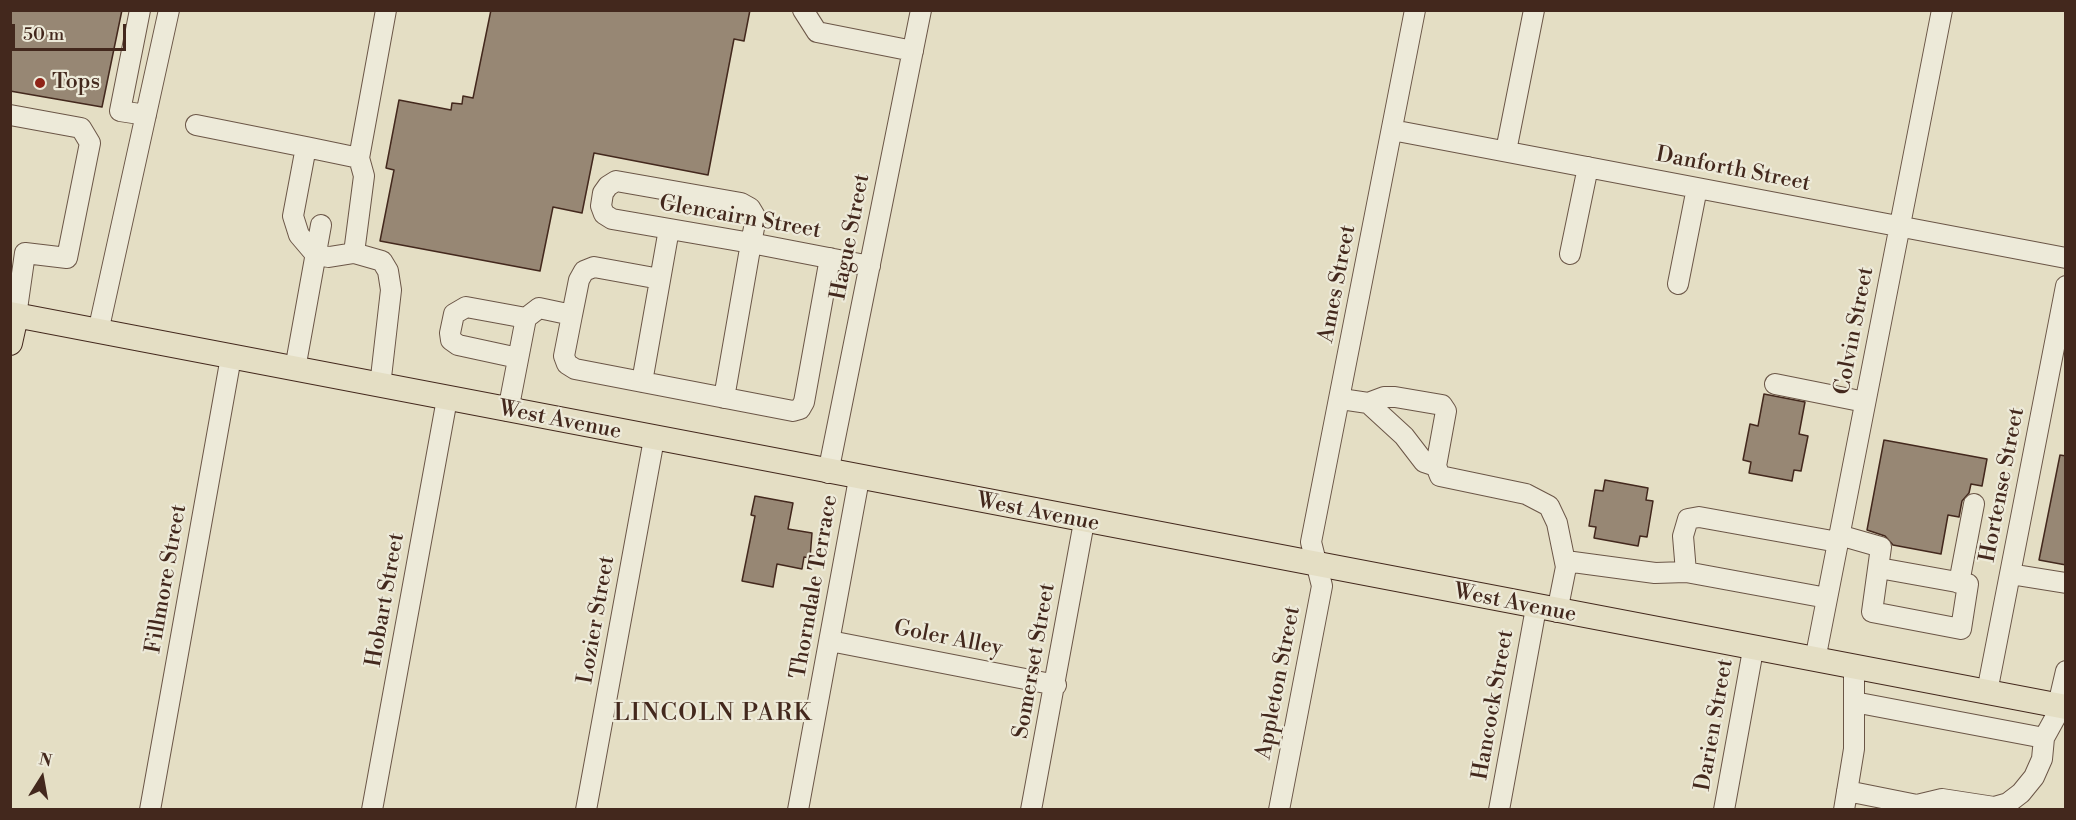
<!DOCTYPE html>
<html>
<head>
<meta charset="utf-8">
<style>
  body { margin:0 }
  #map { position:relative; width:2076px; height:820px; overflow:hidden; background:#e4dec4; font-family:"Libre Bodoni",serif }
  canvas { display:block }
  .frame { position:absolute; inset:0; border:12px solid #43281d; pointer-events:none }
  .north { position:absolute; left:12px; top:748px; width:60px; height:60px; -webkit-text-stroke:4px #edead9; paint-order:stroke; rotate:11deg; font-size:16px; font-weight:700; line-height:24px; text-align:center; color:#43281d }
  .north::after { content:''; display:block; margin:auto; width:21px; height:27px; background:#43281d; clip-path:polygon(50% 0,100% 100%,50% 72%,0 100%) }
  .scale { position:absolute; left:12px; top:24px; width:114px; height:27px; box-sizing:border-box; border:3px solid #43281d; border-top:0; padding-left:8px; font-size:18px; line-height:21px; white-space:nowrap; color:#43281d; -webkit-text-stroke:4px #edead9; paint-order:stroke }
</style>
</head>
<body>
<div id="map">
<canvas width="2076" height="820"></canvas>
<div class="frame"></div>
<div class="north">N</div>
<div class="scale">50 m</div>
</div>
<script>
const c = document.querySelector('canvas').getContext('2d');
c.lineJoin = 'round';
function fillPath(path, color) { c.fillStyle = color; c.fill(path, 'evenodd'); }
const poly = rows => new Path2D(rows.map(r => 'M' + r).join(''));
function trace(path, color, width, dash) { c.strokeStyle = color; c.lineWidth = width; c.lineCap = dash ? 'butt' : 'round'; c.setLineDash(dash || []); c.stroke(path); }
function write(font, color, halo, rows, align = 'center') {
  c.font = font + ' "Libre Bodoni",serif'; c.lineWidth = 4.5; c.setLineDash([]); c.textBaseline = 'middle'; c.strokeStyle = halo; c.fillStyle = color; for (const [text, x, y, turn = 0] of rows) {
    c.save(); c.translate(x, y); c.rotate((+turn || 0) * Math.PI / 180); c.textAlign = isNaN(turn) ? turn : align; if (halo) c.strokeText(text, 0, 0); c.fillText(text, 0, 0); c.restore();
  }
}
const building = poly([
  [10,10,122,10,102,107,10,91,10,10],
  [491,10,750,10,744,41,734,39,708,175,594,153,582,213,553,207,540,271,380,241,394,170,386,168,399,100,451,110,452,103,462,104,463,96,473,98,491,10],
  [1764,394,1805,402,1799,434,1808,436,1801,471,1794,470,1792,481,1749,473,1751,462,1743,460,1750,424,1758,426,1764,394],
  [1884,440,1987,459,1982,486,1971,484,1969,493,1962,501,1959,517,1948,515,1941,554,1893,545,1885,536,1867,530,1884,440],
  [2060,455,2066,456,2066,565,2039,560,2060,455],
  [1605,480,1648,488,1646,500,1653,501,1647,537,1640,536,1638,546,1594,538,1596,527,1589,526,1595,490,1603,491,1605,480],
  [755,496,793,503,788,529,812,533,810,558,804,557,802,569,777,564,773,587,742,581,755,516,751,515,755,496]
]);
fillPath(building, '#978774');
trace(building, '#43281d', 1.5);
const minor = poly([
  [140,10,120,111,146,115],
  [803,10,817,32,913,51],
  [10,115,81,128,90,143,67,258,25,253,16,316],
  [196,125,306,147,293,216,299,235,316,255,329,257,354,253],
  [1392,130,2066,258],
  [306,147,359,158],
  [1506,151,1534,10],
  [1570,254,1588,167],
  [1678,284,1697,188],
  [572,315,579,280,584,271,594,267,660,279],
  [98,332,169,10],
  [518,358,458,345,451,340,450,333,454,314,466,307,526,318],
  [295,369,321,225],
  [642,382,669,229],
  [1775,384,1865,402],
  [380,386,391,290,388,271,382,261,354,253,364,176,359,158,386,10],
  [724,398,751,243,756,218,750,208,741,203,616,181,608,186,603,193,601,206,604,214,612,219,751,243,870,266],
  [1341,399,1368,403,1384,397,1395,397,1442,405,1446,411,1436,466,1440,476,1526,494,1549,506,1557,523,1566,567,1557,612],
  [1368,403,1404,436,1424,462,1436,466],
  [508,411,526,318,539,308,572,315,564,356,567,364,575,369,793,411,800,409,804,402,830,258],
  [828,473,921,10],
  [1839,535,1881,547,1872,612,1961,629,1968,584,1879,568],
  [1566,567,1573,562,1655,573,1686,572],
  [2010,574,2066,583],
  [1959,583,1974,504],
  [1827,598,1686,572,1683,536,1688,519,1699,517,1838,542],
  [830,641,1056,685],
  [1815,660,1942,10],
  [1987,692,2066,286],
  [1854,702,2044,738],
  [1847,791,1917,805,1917,810],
  [1917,805,1942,799,1994,807,2008,803,2021,793,2034,777,2042,759,2044,738,2055,718,2066,671],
  [150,810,231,357],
  [372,810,447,399],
  [586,810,654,439],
  [798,810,859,479],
  [1031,810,1084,522],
  [1279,810,1322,586,1311,542,1415,10],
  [1499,810,1536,608],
  [1724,810,1753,650],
  [1844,810,1854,749,1854,667]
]);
const major = poly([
  [10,314,2066,707],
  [10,343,16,316]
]);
trace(minor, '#6b5647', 22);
trace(major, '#43281d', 26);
trace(minor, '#edead9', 20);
trace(major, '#e4dec4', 24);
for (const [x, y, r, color] of [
  [40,83,6,"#8f2418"]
]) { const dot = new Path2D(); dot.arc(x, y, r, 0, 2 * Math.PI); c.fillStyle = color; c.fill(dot); trace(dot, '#edead9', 2); }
write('22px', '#43281d', '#edead9', [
  ["Tops",52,83]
], 'left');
write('22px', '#43281d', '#edead9', [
  ["Danforth Street",1733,170,11],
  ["Glencairn Street",740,218,10],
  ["Hague Street",851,237,-79],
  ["Ames Street",1338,284,-79],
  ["Colvin Street",1855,331,-79],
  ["West Avenue",560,421,11],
  ["Hortense Street",2003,485,-79],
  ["West Avenue",1038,513,11],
  ["Fillmore Street",167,579,-80],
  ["Thorndale Terrace",815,587,-80],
  ["Hobart Street",386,600,-80],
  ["West Avenue",1515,604,11],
  ["Lozier Street",597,620,-80],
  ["Goler Alley",948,639,11],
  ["Somerset Street",1035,661,-80],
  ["Appleton Street",1279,683,-79],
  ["Hancock Street",1494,705,-80],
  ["Darien Street",1715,725,-80]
]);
c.letterSpacing = '1.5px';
write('24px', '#43281d', '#edead9', [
  ["LINCOLN PARK",713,714]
]);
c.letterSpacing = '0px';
</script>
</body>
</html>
